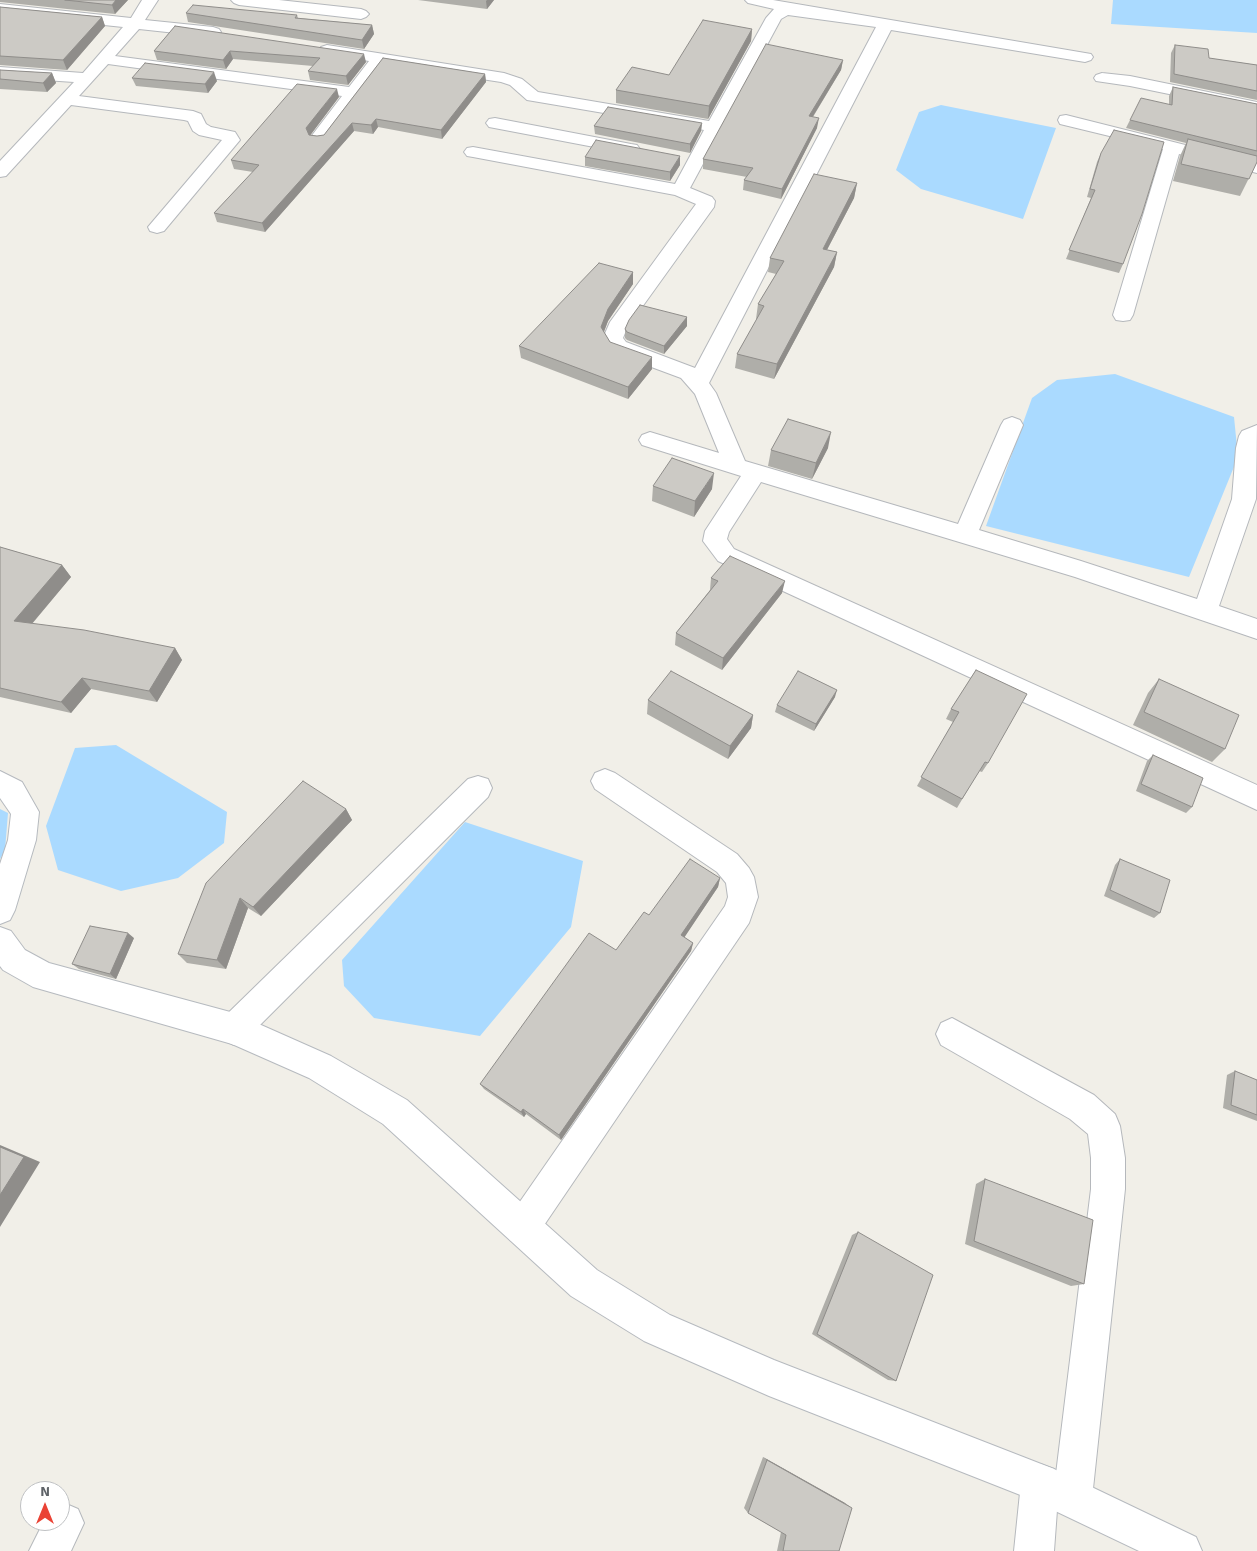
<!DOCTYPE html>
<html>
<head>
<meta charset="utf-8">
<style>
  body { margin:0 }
  #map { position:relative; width:1257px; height:1551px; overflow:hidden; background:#f1efe8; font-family:Signika,sans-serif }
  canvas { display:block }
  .north { position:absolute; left:20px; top:1481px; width:50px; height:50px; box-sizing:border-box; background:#fff; border:1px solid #bfc1c3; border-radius:50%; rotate:0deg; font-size:14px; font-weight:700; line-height:20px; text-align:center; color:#5f6368 }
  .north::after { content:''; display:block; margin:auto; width:18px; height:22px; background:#ea4335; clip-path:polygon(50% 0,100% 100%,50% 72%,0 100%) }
</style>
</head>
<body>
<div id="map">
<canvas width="1257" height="1551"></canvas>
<div class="north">N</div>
</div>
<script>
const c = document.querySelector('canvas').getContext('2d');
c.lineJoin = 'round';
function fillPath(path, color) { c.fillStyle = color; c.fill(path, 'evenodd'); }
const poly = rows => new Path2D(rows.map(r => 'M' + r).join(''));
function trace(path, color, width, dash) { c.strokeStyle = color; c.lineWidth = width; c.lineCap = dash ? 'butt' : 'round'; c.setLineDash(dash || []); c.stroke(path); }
fillPath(poly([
  [1113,0,1257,0,1257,33,1111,24],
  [941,105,1056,128,1023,219,921,189,896,170,919,112],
  [1115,374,1234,417,1238,457,1189,577,986,526,1032,398,1057,380],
  [116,745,227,812,224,843,178,878,121,891,58,870,46,826,75,748],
  [0,809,8,813,5,850,0,859],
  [465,822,583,861,571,927,480,1036,374,1018,344,986,342,960]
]), '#aadaff');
const street = poly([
  [142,0,158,0,145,20,213,27,219,29,221,32,219,35,213,37,139,29,115,56,349,87,369,61,321,53,319,50,321,47,327,45,504,73,522,79,538,92,709,121,766,18,774,9,748,3,745,0,773,0,1091,54,1093,57,1091,60,1085,62,891,30,709,383,716,393,745,461,958,524,1001,425,1004,420,1012,417,1020,420,1023,425,979,530,1081,561,1197,599,1232,499,1236,448,1239,436,1242,431,1257,425,1256,499,1219,606,1257,619,1257,639,1075,577,761,482,729,532,727,539,734,549,1257,785,1257,810,718,561,703,541,705,531,741,476,642,445,639,440,642,435,650,432,719,453,695,394,681,378,611,352,603,338,610,322,696,204,675,195,473,157,467,156,464,152,467,148,473,147,675,184,704,130,533,101,527,100,510,85,501,82,384,64,325,142,319,143,313,142,310,138,342,96,108,64,79,96,193,111,201,114,206,124,211,127,235,132,240,140,164,231,157,233,150,231,148,227,222,140,199,135,193,131,188,121,184,120,71,105,6,176,0,177,0,161,74,82,0,77,0,67,83,73,123,27,0,14,0,4,131,18,142,0],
  [788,15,876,27,695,368,626,342,623,338,627,328,714,207,715,201,712,197,690,188,781,19,788,15],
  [231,0,279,0,361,9,366,11,369,14,366,17,361,19,239,5,234,3,231,0],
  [1102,73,1130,76,1257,102,1257,112,1130,86,1096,81,1094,78,1096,75,1102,73],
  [1066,115,1257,163,1257,173,1179,154,1133,315,1130,320,1123,321,1116,320,1113,315,1163,149,1060,124,1058,120,1060,116,1066,115],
  [495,118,631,144,637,145,640,149,637,153,631,154,489,127,486,123,489,119,495,118],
  [605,769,615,773,737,854,749,868,754,877,758,897,749,923,534,1240,522,1245,510,1240,505,1228,510,1216,725,906,728,897,726,883,717,872,595,789,591,781,595,773,605,769],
  [478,776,488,779,492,788,488,797,245,1040,234,1045,223,1040,218,1029,223,1018,468,779,478,776],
  [952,1018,1094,1095,1115,1114,1120,1126,1125,1158,1125,1189,1092,1498,1086,1512,1072,1518,1057,1510,1054,1551,1014,1551,1021,1483,1026,1469,1040,1464,1054,1469,1056,1474,1091,1189,1091,1158,1088,1134,1070,1119,941,1045,936,1034,941,1023,952,1018],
  [64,1503,78,1509,84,1523,71,1551,29,1551,44,1521,60,1521,60,1505,64,1503]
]);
const secondary = poly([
  [0,771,22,782,39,812,36,840,15,910,10,920,0,924,0,864,8,840,11,814,0,798,0,771],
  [0,927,11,931,25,950,49,963,234,1013,331,1056,407,1100,597,1270,670,1315,774,1360,1054,1469,1196,1537,1202,1551,1139,1551,1028,1498,769,1396,644,1341,571,1296,383,1124,309,1078,232,1044,33,987,3,970,0,966,0,927]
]);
trace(street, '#b5b8bc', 2);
trace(secondary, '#b6babf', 2);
fillPath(street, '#fff');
fillPath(secondary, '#fff');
fillPath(poly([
  [0,0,128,0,115,14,0,2],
  [418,0,494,0,487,9],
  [0,7,102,17,105,26,67,70,0,65],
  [186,13,297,15,298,18,372,25,374,34,364,49,188,22],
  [175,26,366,62,348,85,310,80,308,71,313,66,233,59,226,69,157,60,154,51],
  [752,29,751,41,708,119,616,103,616,90,669,75],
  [1175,45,1209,58,1257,65,1257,100,1170,82,1171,53],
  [383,58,485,74,486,82,442,139,378,127,373,134,354,131,265,232,217,222,214,213,253,172,234,169,231,160,339,97,310,135,317,136,324,135],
  [843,60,841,70,813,117,817,128,781,199,743,190,744,180,747,177,703,169,703,159],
  [0,70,52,73,56,83,47,92,0,89],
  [132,78,217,81,208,93,136,86],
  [1173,87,1257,104,1257,162,1240,196,1173,181,1180,156,1186,143,1126,128,1130,120,1169,105,1169,96],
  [702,123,701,131,690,153,595,134,594,126],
  [1101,153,1123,264,1119,273,1066,259,1091,198,1087,197,1097,162],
  [585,157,680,165,670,181,585,166],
  [857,183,854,198,827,250,837,252,834,267,774,379,735,368,737,354,757,319,756,319,758,304,776,274,768,272,770,258],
  [633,272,633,284,608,321,604,332,610,342,652,369,628,399,521,358,519,346],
  [687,317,687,326,664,354,627,340,625,338,625,329],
  [828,448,812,479,768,466,771,450],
  [653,486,712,489,694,517,652,501],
  [0,547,62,565,71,577,32,624,175,648,182,660,157,702,91,689,71,713,0,697],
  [711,578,782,593,722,670,675,645,676,633,710,590],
  [976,670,988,763,982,772,979,771,957,808,917,786,953,722,946,719,951,709],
  [1159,679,1225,749,1212,762,1133,725,1148,693],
  [835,697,814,731,775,712,777,705],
  [648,700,753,715,751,728,728,759,647,714],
  [1153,755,1192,807,1186,813,1136,791,1147,761],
  [346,809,352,820,261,916,248,908,226,969,187,963,178,954],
  [1120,859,1160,913,1154,918,1104,896,1115,865],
  [720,878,718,887,684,937,693,943,691,951,561,1140,526,1114,524,1117,484,1089,480,1084,616,950,649,915],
  [134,938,116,979,79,969,72,964],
  [1235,1071,1257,1080,1257,1121,1223,1108,1227,1075],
  [985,1179,1084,1284,1071,1286,965,1244,976,1184],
  [858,1232,896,1381,888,1380,812,1334,852,1235],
  [763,1457,845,1503,839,1551,777,1551,781,1532,748,1513,744,1508]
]), '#afaea9');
fillPath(poly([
  [116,0,128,0,115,14,112,5],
  [487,0,494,0,487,9,486,1],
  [102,17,105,26,67,70,63,60],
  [372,25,374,34,364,49,362,40],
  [752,29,751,41,708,119,709,106],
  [230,51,233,59,226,69,223,60],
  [364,54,366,62,348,85,346,76],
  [843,60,841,70,807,126,809,116],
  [214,72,217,81,208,93,205,84],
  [52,73,56,83,47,92,43,83],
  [485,74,486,82,442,139,441,130],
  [337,89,339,97,309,137,306,128],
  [819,118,817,128,781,199,782,189],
  [376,119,378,127,373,134,371,125],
  [352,123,354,131,265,232,262,223],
  [702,123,701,131,690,153,690,144],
  [680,156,680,165,670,181,670,172],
  [857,183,854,198,820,263,823,249],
  [837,252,834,267,774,379,777,364],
  [633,272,633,284,608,321,601,339,601,327,608,309],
  [687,317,687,326,664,354,664,346],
  [652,357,652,369,628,399,628,387],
  [831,432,828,448,812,479,816,463],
  [714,473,712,489,694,517,695,501],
  [62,565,71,577,24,633,14,621],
  [785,581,782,593,722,670,723,658],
  [175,648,182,660,157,702,149,691],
  [82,678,91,689,71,713,61,702],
  [837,690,835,697,814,731,816,724],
  [753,715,751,728,728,759,730,746],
  [346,809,352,820,261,916,253,907],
  [720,878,718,887,680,944,681,935],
  [240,898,248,908,226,969,217,960],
  [128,933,134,938,116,979,110,974],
  [693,943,691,951,561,1140,559,1135],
  [523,1109,526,1114,524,1117,521,1112],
  [0,1145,40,1162,0,1227],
  [763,1457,845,1503,852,1508,767,1460]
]), '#8f8d8a');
const building = poly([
  [65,0,116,0,112,5,65,0],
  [193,5,297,15,295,18,372,25,362,40,186,13,193,5],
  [0,7,102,17,63,60,0,56,0,7],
  [703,20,752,29,709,106,616,90,632,67,669,75,703,20],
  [175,26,364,54,346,76,308,71,320,58,230,51,223,60,154,51,175,26],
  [766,44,843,60,809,116,819,118,782,189,744,180,753,168,703,159,766,44],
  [1175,45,1208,49,1209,58,1257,65,1257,91,1174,74,1175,45],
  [383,58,485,74,441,130,376,119,371,125,352,123,262,223,214,213,259,165,231,160,297,84,337,89,306,128,309,135,317,136,324,135,383,58],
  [145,63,214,72,205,84,132,78,145,63],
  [0,70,52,73,43,83,0,79,0,70],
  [1173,87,1257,104,1257,151,1130,120,1141,98,1172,105,1173,87],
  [608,107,702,123,690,144,594,126,608,107],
  [1114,130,1164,142,1142,214,1123,264,1069,250,1095,190,1090,189,1101,153,1114,130],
  [1188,139,1257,156,1257,162,1249,179,1181,164,1188,139],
  [596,140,680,156,670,172,585,157,596,140],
  [814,174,857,183,823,249,837,252,777,364,737,354,764,306,758,304,784,261,770,258,814,174],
  [599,263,633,272,608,309,601,327,610,342,652,357,628,387,519,346,599,263],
  [640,305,687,317,664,346,627,332,625,329,629,320,640,305],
  [788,419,831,432,816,463,771,450,788,419],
  [672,458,714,473,695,501,653,486,672,458],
  [0,547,62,565,14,621,84,630,175,648,149,691,82,678,61,702,0,688,0,547],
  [730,556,785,581,723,658,676,633,718,581,711,578,730,556],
  [976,670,1027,694,988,763,985,762,962,799,921,777,959,712,951,709,976,670],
  [671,671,753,715,730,746,648,700,671,671],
  [798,671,837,690,816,724,777,705,798,671],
  [1159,679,1239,715,1225,749,1144,712,1159,679],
  [1153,755,1203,778,1192,807,1141,784,1153,755],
  [303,781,346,809,253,907,240,898,217,960,178,954,206,883,303,781],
  [690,859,720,878,681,935,693,943,559,1135,523,1109,521,1112,480,1084,589,933,616,950,644,912,649,915,690,859],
  [1120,859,1170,880,1160,913,1110,890,1120,859],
  [90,926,128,933,110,974,72,964,90,926],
  [1235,1071,1257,1080,1257,1115,1231,1105,1235,1071],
  [0,1147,24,1157,0,1195,0,1147],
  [985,1179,1093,1220,1084,1284,974,1241,985,1179],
  [858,1232,933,1275,896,1381,817,1334,858,1232],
  [767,1460,852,1508,839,1551,783,1551,786,1535,748,1513,767,1460]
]);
fillPath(building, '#cccac5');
trace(building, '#8f8d8a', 1);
</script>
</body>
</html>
